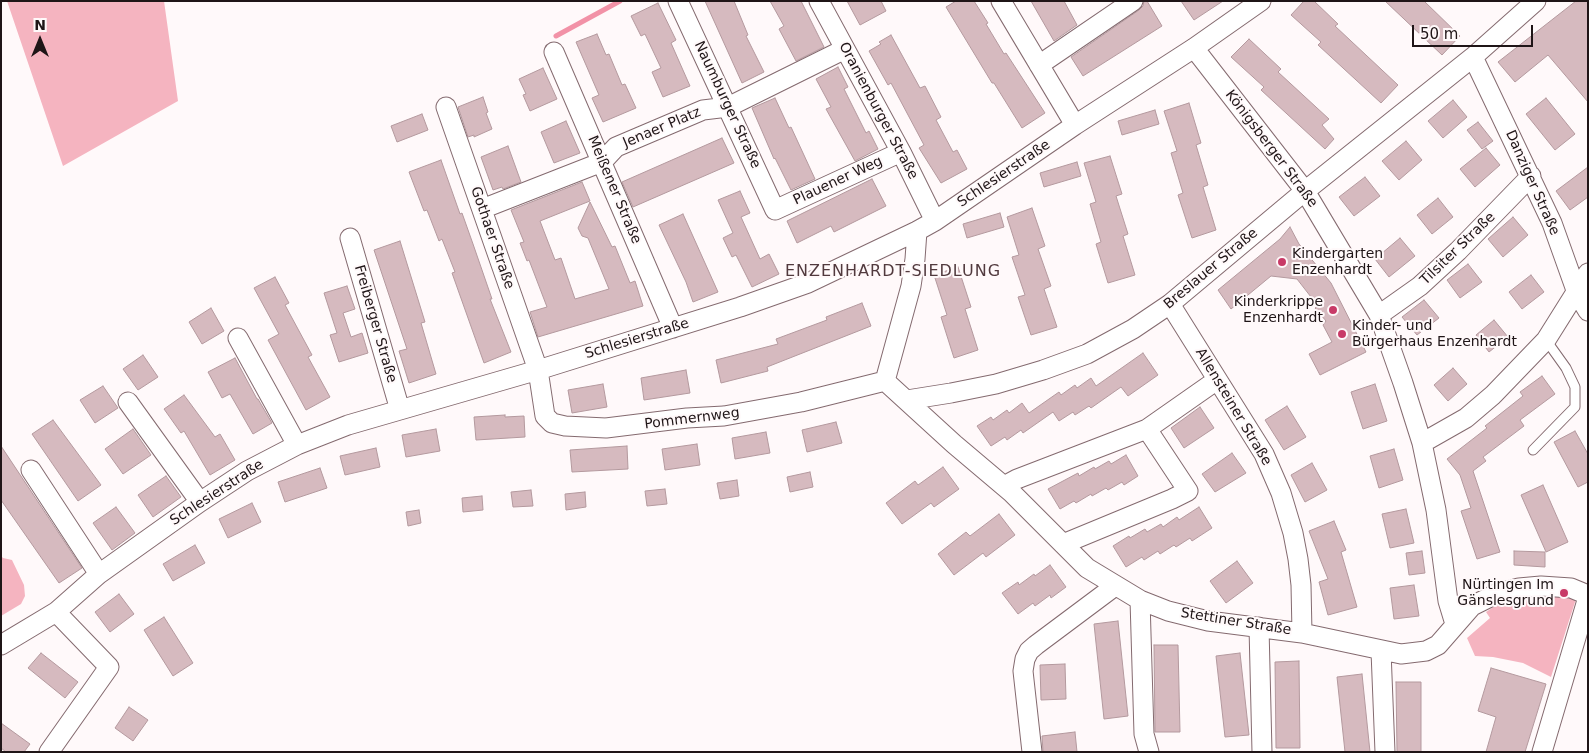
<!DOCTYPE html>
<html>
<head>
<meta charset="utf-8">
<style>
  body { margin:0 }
  #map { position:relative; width:1589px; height:753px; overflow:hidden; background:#fff9fa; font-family:"DejaVu Sans",sans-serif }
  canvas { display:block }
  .frame { position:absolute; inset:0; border:2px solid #1f1517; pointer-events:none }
  .north { position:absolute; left:15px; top:15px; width:50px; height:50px; -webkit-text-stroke:4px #fff9fa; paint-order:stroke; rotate:0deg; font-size:14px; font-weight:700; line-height:20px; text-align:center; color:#1f1517 }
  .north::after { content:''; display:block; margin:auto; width:18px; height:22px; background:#1f1517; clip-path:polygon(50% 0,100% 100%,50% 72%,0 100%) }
  .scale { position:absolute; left:1412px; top:25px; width:121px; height:22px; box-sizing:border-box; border:2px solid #1f1517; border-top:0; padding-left:6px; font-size:15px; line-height:18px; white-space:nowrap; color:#1f1517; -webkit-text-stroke:4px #fff9fa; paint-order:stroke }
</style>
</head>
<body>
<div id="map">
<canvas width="1589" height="753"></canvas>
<div class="frame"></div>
<div class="north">N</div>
<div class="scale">50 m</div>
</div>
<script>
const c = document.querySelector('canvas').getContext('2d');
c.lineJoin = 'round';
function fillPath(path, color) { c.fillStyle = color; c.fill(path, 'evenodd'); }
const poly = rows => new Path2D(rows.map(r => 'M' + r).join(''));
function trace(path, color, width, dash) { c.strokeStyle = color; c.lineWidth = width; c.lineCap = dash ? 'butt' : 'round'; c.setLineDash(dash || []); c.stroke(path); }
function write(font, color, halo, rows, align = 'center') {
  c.font = font + ' "DejaVu Sans",sans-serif'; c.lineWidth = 4; c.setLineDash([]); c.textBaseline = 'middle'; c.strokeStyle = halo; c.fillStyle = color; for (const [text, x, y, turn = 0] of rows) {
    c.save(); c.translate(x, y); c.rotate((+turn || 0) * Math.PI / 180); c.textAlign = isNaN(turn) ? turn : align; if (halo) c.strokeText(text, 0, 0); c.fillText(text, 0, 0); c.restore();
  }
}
fillPath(poly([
  [7,1,164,1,178,101,63,166],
  [1,556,3,558,12,560,24,585,25,596,21,604,1,616],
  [1532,596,1570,596,1576,599,1551,677,1523,663,1493,657,1475,656,1467,638,1490,618,1486,612,1495,606,1509,601]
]), '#f5b4c0');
trace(poly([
  [556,36,620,1]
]), '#f292a7', 5);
const building = poly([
  [705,1,734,1,748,35,746,36,764,72,742,83,705,1],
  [770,1,801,1,824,47,796,61,779,29,784,26,770,1],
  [847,1,881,1,886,11,860,25,847,1],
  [956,1,974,1,988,23,986,24,1004,54,1006,53,1045,113,1022,128,994,83,992,83,946,7,956,1],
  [1031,1,1064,1,1077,25,1054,41,1031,1],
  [1144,1,1147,1,1162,26,1083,76,1071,57,1139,10,1143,6,1144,1],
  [1181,1,1223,1,1194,20,1181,1],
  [1304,1,1314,1,1338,24,1335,26,1398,85,1381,103,1318,45,1321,42,1291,15,1304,1],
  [1385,1,1424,1,1460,36,1442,55,1385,1],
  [1576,1,1588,1,1588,102,1548,55,1515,82,1498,62,1576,1],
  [658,3,676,40,671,43,690,86,663,97,652,72,661,68,645,34,641,36,631,16,658,3],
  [597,34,606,55,609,54,622,85,625,84,636,108,603,122,592,98,599,95,576,42,597,34],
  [891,35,920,88,925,86,941,117,936,120,953,152,957,150,967,169,941,183,919,148,924,145,891,83,888,85,869,51,881,44,879,42,891,35],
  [1249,39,1281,69,1278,72,1329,119,1322,125,1334,139,1325,149,1261,90,1264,87,1231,57,1249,39],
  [838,67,848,87,844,89,866,133,869,131,878,149,855,161,826,109,831,107,816,79,838,67],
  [543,68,557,99,530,111,523,95,526,94,519,79,543,68],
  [483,97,488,112,486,113,492,129,474,137,474,135,468,137,458,107,483,97],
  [775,98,789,128,791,127,815,179,791,190,775,158,774,159,752,108,775,98],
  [1546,98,1575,134,1555,150,1526,114,1546,98],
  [1453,100,1467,117,1443,138,1428,121,1453,100],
  [1189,103,1201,143,1196,145,1208,185,1203,187,1216,230,1192,238,1178,195,1183,193,1171,153,1177,151,1164,111,1189,103],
  [1155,110,1159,124,1122,135,1118,121,1155,110],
  [422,114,428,130,397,142,391,126,422,114],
  [566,121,580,153,554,163,541,132,566,121],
  [1478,122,1493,141,1482,149,1467,130,1478,122],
  [722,138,734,163,633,207,622,182,722,138],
  [1406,141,1422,160,1399,180,1382,161,1406,141],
  [508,146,521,182,503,189,502,187,493,190,481,157,508,146],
  [1486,148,1500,165,1475,187,1460,169,1486,148],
  [1110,156,1122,194,1116,196,1128,234,1123,236,1135,275,1108,283,1096,244,1101,242,1090,204,1096,202,1084,163,1110,156],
  [441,160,460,214,462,213,473,244,492,299,490,299,511,352,484,363,452,273,455,272,442,239,439,241,427,210,424,211,409,172,441,160],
  [1077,162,1081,176,1044,187,1040,173,1077,162],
  [1588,167,1588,197,1570,210,1556,191,1588,167],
  [1365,177,1380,196,1354,216,1339,197,1365,177],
  [872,179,886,206,834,232,831,226,797,243,787,221,872,179],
  [582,182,590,201,540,221,555,260,561,258,575,299,609,289,588,238,582,236,578,228,590,202,612,247,615,246,630,283,635,281,643,306,538,337,530,312,547,307,529,260,527,261,520,243,524,242,511,210,582,182],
  [740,191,750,213,741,217,760,259,769,254,779,274,752,287,736,255,732,257,723,238,733,233,718,200,740,191],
  [1438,198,1453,217,1432,234,1417,215,1438,198],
  [1032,208,1045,246,1038,249,1051,286,1044,289,1057,327,1031,335,1018,297,1025,295,1012,257,1019,255,1007,217,1032,208],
  [1000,213,1004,227,967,238,963,224,1000,213],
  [683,214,718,292,693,302,686,282,659,225,683,214],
  [1513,217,1528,235,1503,257,1488,239,1513,217],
  [1290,227,1299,244,1331,283,1366,352,1320,375,1309,354,1332,342,1323,325,1326,321,1315,308,1318,306,1297,279,1271,276,1231,309,1218,290,1280,239,1290,227],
  [1400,238,1415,256,1389,277,1375,259,1400,238],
  [400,241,425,322,421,323,436,374,409,383,399,351,407,349,374,250,400,241],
  [1468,264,1482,282,1460,298,1447,280,1468,264],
  [958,267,971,307,965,309,978,350,954,358,941,317,947,315,934,275,958,267],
  [1531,275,1544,292,1522,309,1509,292,1531,275],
  [275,277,289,303,285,305,312,355,308,357,330,397,306,410,268,340,279,334,254,288,275,277],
  [347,286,355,309,343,313,351,337,362,333,368,353,339,362,330,335,337,333,324,293,347,286],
  [1424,300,1439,318,1417,335,1402,317,1424,300],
  [862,303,871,326,767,367,768,371,721,383,716,360,778,344,776,339,827,320,826,317,862,303],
  [211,308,224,331,202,344,189,322,211,308],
  [1494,320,1508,337,1489,352,1476,335,1494,320],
  [1143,353,1158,375,1128,396,1121,387,1091,408,1089,406,1075,415,1073,412,1059,421,1053,412,1023,433,1021,430,1007,440,1005,437,991,446,977,426,991,417,993,420,1007,410,1009,413,1022,403,1029,413,1059,392,1061,395,1075,385,1077,388,1091,378,1096,386,1143,353],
  [143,355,158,377,138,390,123,369,143,355],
  [235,358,257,399,258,399,272,423,253,434,230,394,222,398,208,372,235,358],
  [1453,368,1467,384,1448,401,1434,385,1453,368],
  [686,370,690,393,644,400,641,378,686,370],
  [1542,376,1555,394,1520,420,1524,426,1483,457,1486,461,1473,471,1500,552,1477,559,1461,511,1471,508,1460,475,1447,459,1487,428,1485,426,1523,396,1520,392,1542,376],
  [603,384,607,407,572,413,568,390,603,384],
  [1375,384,1387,421,1363,429,1351,392,1375,384],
  [103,386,118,408,95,423,80,400,103,386],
  [184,395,215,437,220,434,235,460,210,475,184,431,181,433,164,409,184,395],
  [1287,406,1306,437,1284,450,1265,420,1287,406],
  [1200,407,1214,428,1184,448,1171,428,1200,407],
  [505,415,505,417,524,416,525,437,476,440,474,417,505,415],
  [53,420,101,485,78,501,32,434,53,420],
  [836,422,842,443,807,452,802,430,836,422],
  [133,429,151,455,123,474,105,449,133,429],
  [436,429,440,451,406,457,402,435,436,429],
  [1575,431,1588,454,1588,482,1578,487,1554,442,1575,431],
  [766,432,770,453,735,459,732,438,766,432],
  [697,444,700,465,665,470,662,449,697,444],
  [1,446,82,568,59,583,1,500,1,446],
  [627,446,628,469,572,472,570,450,627,446],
  [376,448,380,467,345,475,340,456,376,448],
  [1394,449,1403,480,1379,488,1370,456,1394,449],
  [1232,453,1246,473,1215,492,1202,474,1232,453],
  [1126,455,1138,476,1124,485,1122,482,1108,490,1106,488,1092,496,1091,494,1076,503,1074,501,1060,509,1048,489,1078,473,1079,476,1094,467,1095,469,1109,461,1111,464,1126,455],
  [1312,463,1327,490,1305,502,1291,475,1312,463],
  [943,467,959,489,934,507,931,503,902,524,886,503,915,481,918,485,943,467],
  [320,468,327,488,285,502,278,482,320,468],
  [810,472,813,487,790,492,787,477,810,472],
  [166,476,181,497,153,517,138,495,166,476],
  [737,480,739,496,720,499,717,483,737,480],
  [1543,485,1568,542,1546,552,1521,495,1543,485],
  [665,489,667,504,647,506,645,491,665,489],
  [531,490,533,506,513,507,511,492,531,490],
  [585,492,586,507,566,510,565,494,585,492],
  [482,496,483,510,463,512,462,498,482,496],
  [252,503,261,522,228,538,219,519,252,503],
  [116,507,135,533,112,550,93,523,116,507],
  [1199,507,1212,528,1192,541,1190,538,1176,547,1174,545,1160,554,1158,551,1144,560,1142,557,1126,567,1113,546,1129,536,1130,538,1145,529,1147,532,1161,524,1163,527,1177,517,1179,520,1199,507],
  [1406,509,1414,543,1390,548,1382,514,1406,509],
  [419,510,421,523,408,526,406,512,419,510],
  [999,514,1015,535,986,557,983,553,954,575,938,554,966,532,970,536,999,514],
  [1334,521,1346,550,1341,552,1357,607,1328,615,1319,582,1328,579,1309,531,1334,521],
  [195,545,205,563,173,581,163,564,195,545],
  [1422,551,1425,573,1409,575,1406,553,1422,551],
  [1514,551,1545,552,1545,567,1514,565,1514,551],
  [1237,561,1253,583,1226,603,1210,581,1237,561],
  [1050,565,1066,587,1051,598,1050,595,1035,606,1033,603,1018,614,1002,593,1018,582,1019,585,1034,574,1035,576,1050,565],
  [1414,585,1419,616,1394,619,1390,588,1414,585],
  [119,594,134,614,110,632,95,612,119,594],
  [164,617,193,663,173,676,144,630,164,617],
  [1118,621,1128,716,1104,719,1094,624,1118,621],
  [1154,645,1178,645,1180,732,1155,732,1154,645],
  [41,653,78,682,65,698,28,668,41,653],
  [1240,653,1249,735,1225,737,1216,656,1240,653],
  [1299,661,1300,748,1276,748,1275,662,1299,661],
  [1065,664,1066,699,1041,700,1040,665,1065,664],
  [1491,668,1546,684,1525,752,1486,752,1496,717,1478,711,1491,668],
  [1362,674,1370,752,1345,752,1337,677,1362,674],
  [1396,682,1421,682,1421,752,1397,752,1396,682],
  [129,707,148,720,133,741,115,728,129,707],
  [1,723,30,744,24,752,6,752,1,748,1,723],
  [1075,732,1077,752,1043,752,1042,736,1075,732]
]);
fillPath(building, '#d6babf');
trace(building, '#b4999e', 1);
const lane = poly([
  [1533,450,1575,407,1575,387,1566,368,1546,340]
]);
const street = poly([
  [678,1,775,210,901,152],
  [819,1,901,152,935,221],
  [1001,1,1075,125],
  [1194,48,1305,191,1379,315,1403,383,1422,443,1436,510,1448,601,1455,624],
  [554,52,673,328],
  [1473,57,1552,223,1577,293,1588,311],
  [1039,65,1133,1],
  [446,107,538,370,545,416,552,423,565,426,606,428,687,418,724,416,801,402,885,381],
  [482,209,602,162,616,147,703,110,728,107,845,49],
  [917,231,915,259,911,286,885,381,954,444,1012,493,1087,568,1140,600,1168,611,1208,621,1302,633,1401,654,1426,651,1438,645,1472,606,1496,594,1519,588,1541,586,1571,588,1588,595],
  [350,238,400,410],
  [1170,304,1264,454,1281,493,1293,533,1298,559,1301,585,1302,633],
  [1379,315,1420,286,1458,251,1531,176],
  [238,338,297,445],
  [907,400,951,393,996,384,1043,370,1087,354,1133,329,1170,304,1305,191,1473,57,1536,1],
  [128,402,200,502],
  [1422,443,1466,418,1493,395,1546,340,1588,273],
  [31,470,99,574],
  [1004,486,1017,479,1147,429],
  [1063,544,1172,499,1188,491,1147,429,1217,380],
  [1140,600,1144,734,1149,752],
  [1259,627,1262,752],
  [1,645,56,612,99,574,200,502,247,471,297,445,348,425,538,370,740,307,808,283,917,231,935,221,1075,125,1194,48,1261,1],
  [1381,651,1385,752],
  [49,752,109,667,56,612],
  [1032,752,1023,671,1025,659,1029,651,1036,645,1115,586],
  [1542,752,1588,597]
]);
trace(lane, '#846a6f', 11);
trace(street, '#846a6f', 21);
trace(lane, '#fff', 9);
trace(street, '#fff', 19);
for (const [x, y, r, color] of [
  [1282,262,5,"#c83a67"],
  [1333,310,5,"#c83a67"],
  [1342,334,5,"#c83a67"],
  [1564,593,5,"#c83a67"]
]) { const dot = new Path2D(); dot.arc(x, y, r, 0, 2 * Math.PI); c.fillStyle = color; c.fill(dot); trace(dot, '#fff9fa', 2); }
write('14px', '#1f1517', '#fff9fa', [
  ["Naumburger Straße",727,105,65],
  ["Oranienburger Straße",878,111,62],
  ["Jenaer Platz",662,128,-23],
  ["Königsberger Straße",1271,149,53],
  ["Schlesierstraße",1004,174,-34],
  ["Plauener Weg",838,181,-25],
  ["Danziger Straße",1532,183,66],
  ["Meißener Straße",614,190,67],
  ["Gothaer Straße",492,238,71],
  ["Tilsiter Straße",1458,249,-44],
  ["Breslauer Straße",1211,269,-40],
  ["Freiberger Straße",375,324,74],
  ["Schlesierstraße",637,339,-17],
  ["Allensteiner Straße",1233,407,59],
  ["Pommernweg",692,419,-7],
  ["Schlesierstraße",217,493,-33],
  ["Stettiner Straße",1236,622,9]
]);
write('14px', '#1f1517', '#fff9fa', [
  ["Kindergarten",1292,254],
  ["Enzenhardt",1292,270],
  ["Kinderkrippe",1323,302,"right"],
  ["Enzenhardt",1323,318,"right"],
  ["Kinder- und",1352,326],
  ["Bürgerhaus Enzenhardt",1352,342],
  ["Nürtingen Im",1554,585,"right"],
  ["Gänslesgrund",1554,601,"right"]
], 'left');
c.letterSpacing = '1px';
write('16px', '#513a3e', '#fff9fa', [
  ["ENZENHARDT-SIEDLUNG",893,272]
]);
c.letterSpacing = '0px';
</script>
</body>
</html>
